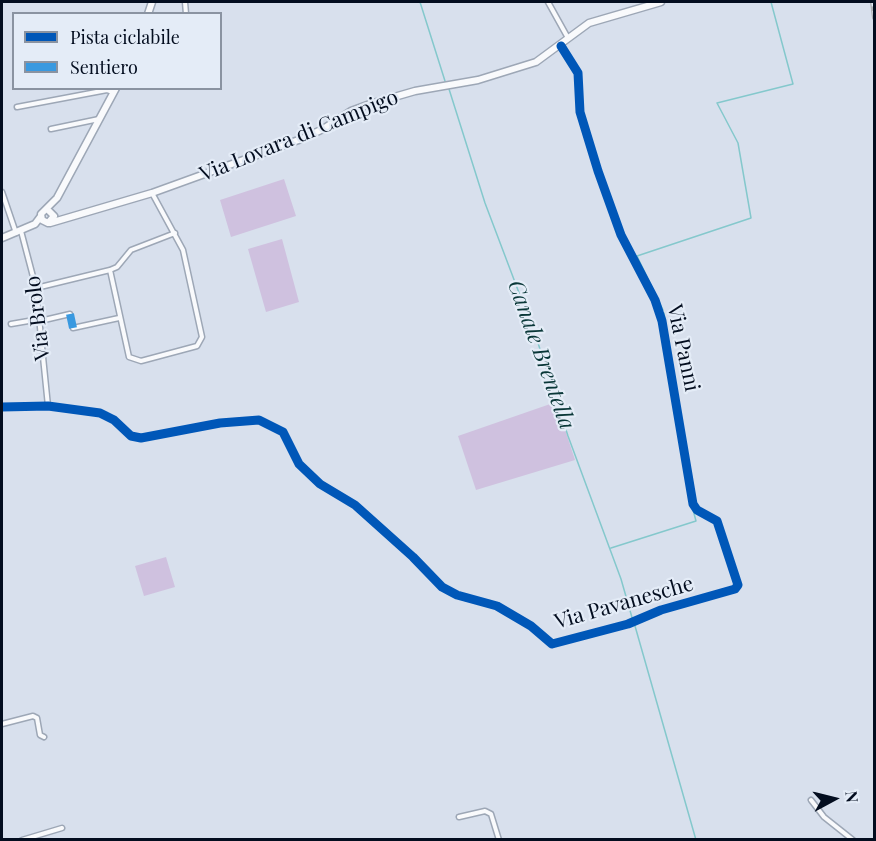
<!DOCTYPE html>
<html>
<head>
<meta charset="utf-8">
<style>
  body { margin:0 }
  #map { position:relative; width:876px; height:841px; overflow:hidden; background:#d8e0ed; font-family:"Playfair Display",serif }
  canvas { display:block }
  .frame { position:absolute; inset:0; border:3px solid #030d1f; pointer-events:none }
  .legend { position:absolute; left:12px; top:12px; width:210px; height:78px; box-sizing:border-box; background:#e4ecf7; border:2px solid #8a93a1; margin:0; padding:8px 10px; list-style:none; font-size:18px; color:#030d1f }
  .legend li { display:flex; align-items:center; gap:12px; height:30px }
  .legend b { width:30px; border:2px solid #8a93a1 }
  .north { position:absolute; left:804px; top:769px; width:60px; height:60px; -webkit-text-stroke:4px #e4ecf7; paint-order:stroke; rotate:83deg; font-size:16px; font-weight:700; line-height:24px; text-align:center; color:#030d1f }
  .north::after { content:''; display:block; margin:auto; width:21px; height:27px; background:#030d1f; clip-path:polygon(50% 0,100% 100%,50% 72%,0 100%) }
</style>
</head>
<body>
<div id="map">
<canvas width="876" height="841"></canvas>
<div class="frame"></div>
<ul class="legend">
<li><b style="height:8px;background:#0057b8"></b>Pista ciclabile</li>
<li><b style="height:8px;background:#3999e0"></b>Sentiero</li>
</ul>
<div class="north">N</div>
</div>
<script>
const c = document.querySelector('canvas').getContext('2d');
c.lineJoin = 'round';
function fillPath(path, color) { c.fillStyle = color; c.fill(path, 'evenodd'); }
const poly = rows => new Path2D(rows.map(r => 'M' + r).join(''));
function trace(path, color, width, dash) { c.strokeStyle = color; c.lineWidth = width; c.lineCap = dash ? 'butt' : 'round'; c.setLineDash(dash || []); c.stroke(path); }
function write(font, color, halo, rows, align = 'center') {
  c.font = font + ' "Playfair Display",serif'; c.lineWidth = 4.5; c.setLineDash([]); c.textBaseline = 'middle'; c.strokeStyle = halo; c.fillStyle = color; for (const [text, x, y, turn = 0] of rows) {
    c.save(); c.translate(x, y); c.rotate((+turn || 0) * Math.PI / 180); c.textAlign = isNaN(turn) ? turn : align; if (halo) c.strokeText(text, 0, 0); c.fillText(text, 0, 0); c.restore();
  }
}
fillPath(poly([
  [284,179,296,216,231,237,220,200],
  [282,239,299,302,266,312,248,249],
  [556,402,575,460,476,490,458,436],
  [166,557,175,587,144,596,135,566]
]), '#cfc1df');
trace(poly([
  [420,2,445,81],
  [449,89,485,203,538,343,568,436,621,579,633,621],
  [663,310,637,256,751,218,738,143,717,103,793,84,771,2],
  [664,313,681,420],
  [684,461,688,492],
  [611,548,696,521,692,506],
  [635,626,696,840]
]), '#84c8cc', 1.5);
const street = poly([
  [185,2,186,14],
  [548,2,568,38],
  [17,107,107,90,113,92],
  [51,129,99,119],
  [2,192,16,233],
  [21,231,36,288,48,406],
  [110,270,129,357,141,361,197,346,202,337,183,250,152,193],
  [36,288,110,270,117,267,131,250,175,233],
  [40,321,70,314],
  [11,324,40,319],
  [73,328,119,318],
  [2,407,48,406,100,413,114,420,131,436,141,438,220,423,259,420,283,432,299,464,320,484,355,505,413,557,442,587,457,595,497,606,531,626,552,644,628,624,661,610,735,589,738,585,717,521,697,510,693,504,662,321,655,300,621,235,598,171,580,112,578,73,561,46],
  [2,724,33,716,37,718,40,735,44,737],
  [811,800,824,817,853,840],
  [459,817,485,811,491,814,499,840],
  [22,840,62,828]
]);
const secondary = poly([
  [148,14,152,2],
  [48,210,54,216,48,223,42,220,41,214,57,198,116,88],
  [50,223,152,193,304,138,323,129,351,111,370,104,415,91,478,80,536,62,589,23,661,2],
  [2,238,35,224,41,216]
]);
trace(street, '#9da7b6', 7);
trace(secondary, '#9da7b6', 9);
trace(street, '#f9fafc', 4);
trace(secondary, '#f9fafc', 6);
const rail = poly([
  [872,2,874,18]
]);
trace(rail, '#aeb0b5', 4);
trace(rail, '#e4ecf7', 1.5, [4.5]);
trace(poly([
  [70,314,73,328]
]), '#3999e0', 8, [15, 8]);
trace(poly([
  [2,407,48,406,100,413,114,420,131,436,141,438,220,423,259,420,283,432,299,464,320,484,355,505,413,557,442,587,457,595,497,606,531,626,552,644,628,624,661,610,735,589,738,585,717,521,697,510,693,504,662,321,655,300,621,235,598,171,580,112,578,73,561,46]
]), '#0057b8', 9);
write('21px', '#030d1f', '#e4ecf7', [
  ["Via Lovara di Campigo",299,136,-22],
  ["Via Brolo",38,318,-97],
  ["Via Panni",683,348,78],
  ["Via Pavanesche",624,603,-16]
]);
write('italic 22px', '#093738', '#e4ecf7', [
  ["Canale Brentella",541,355,70]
]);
</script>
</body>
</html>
